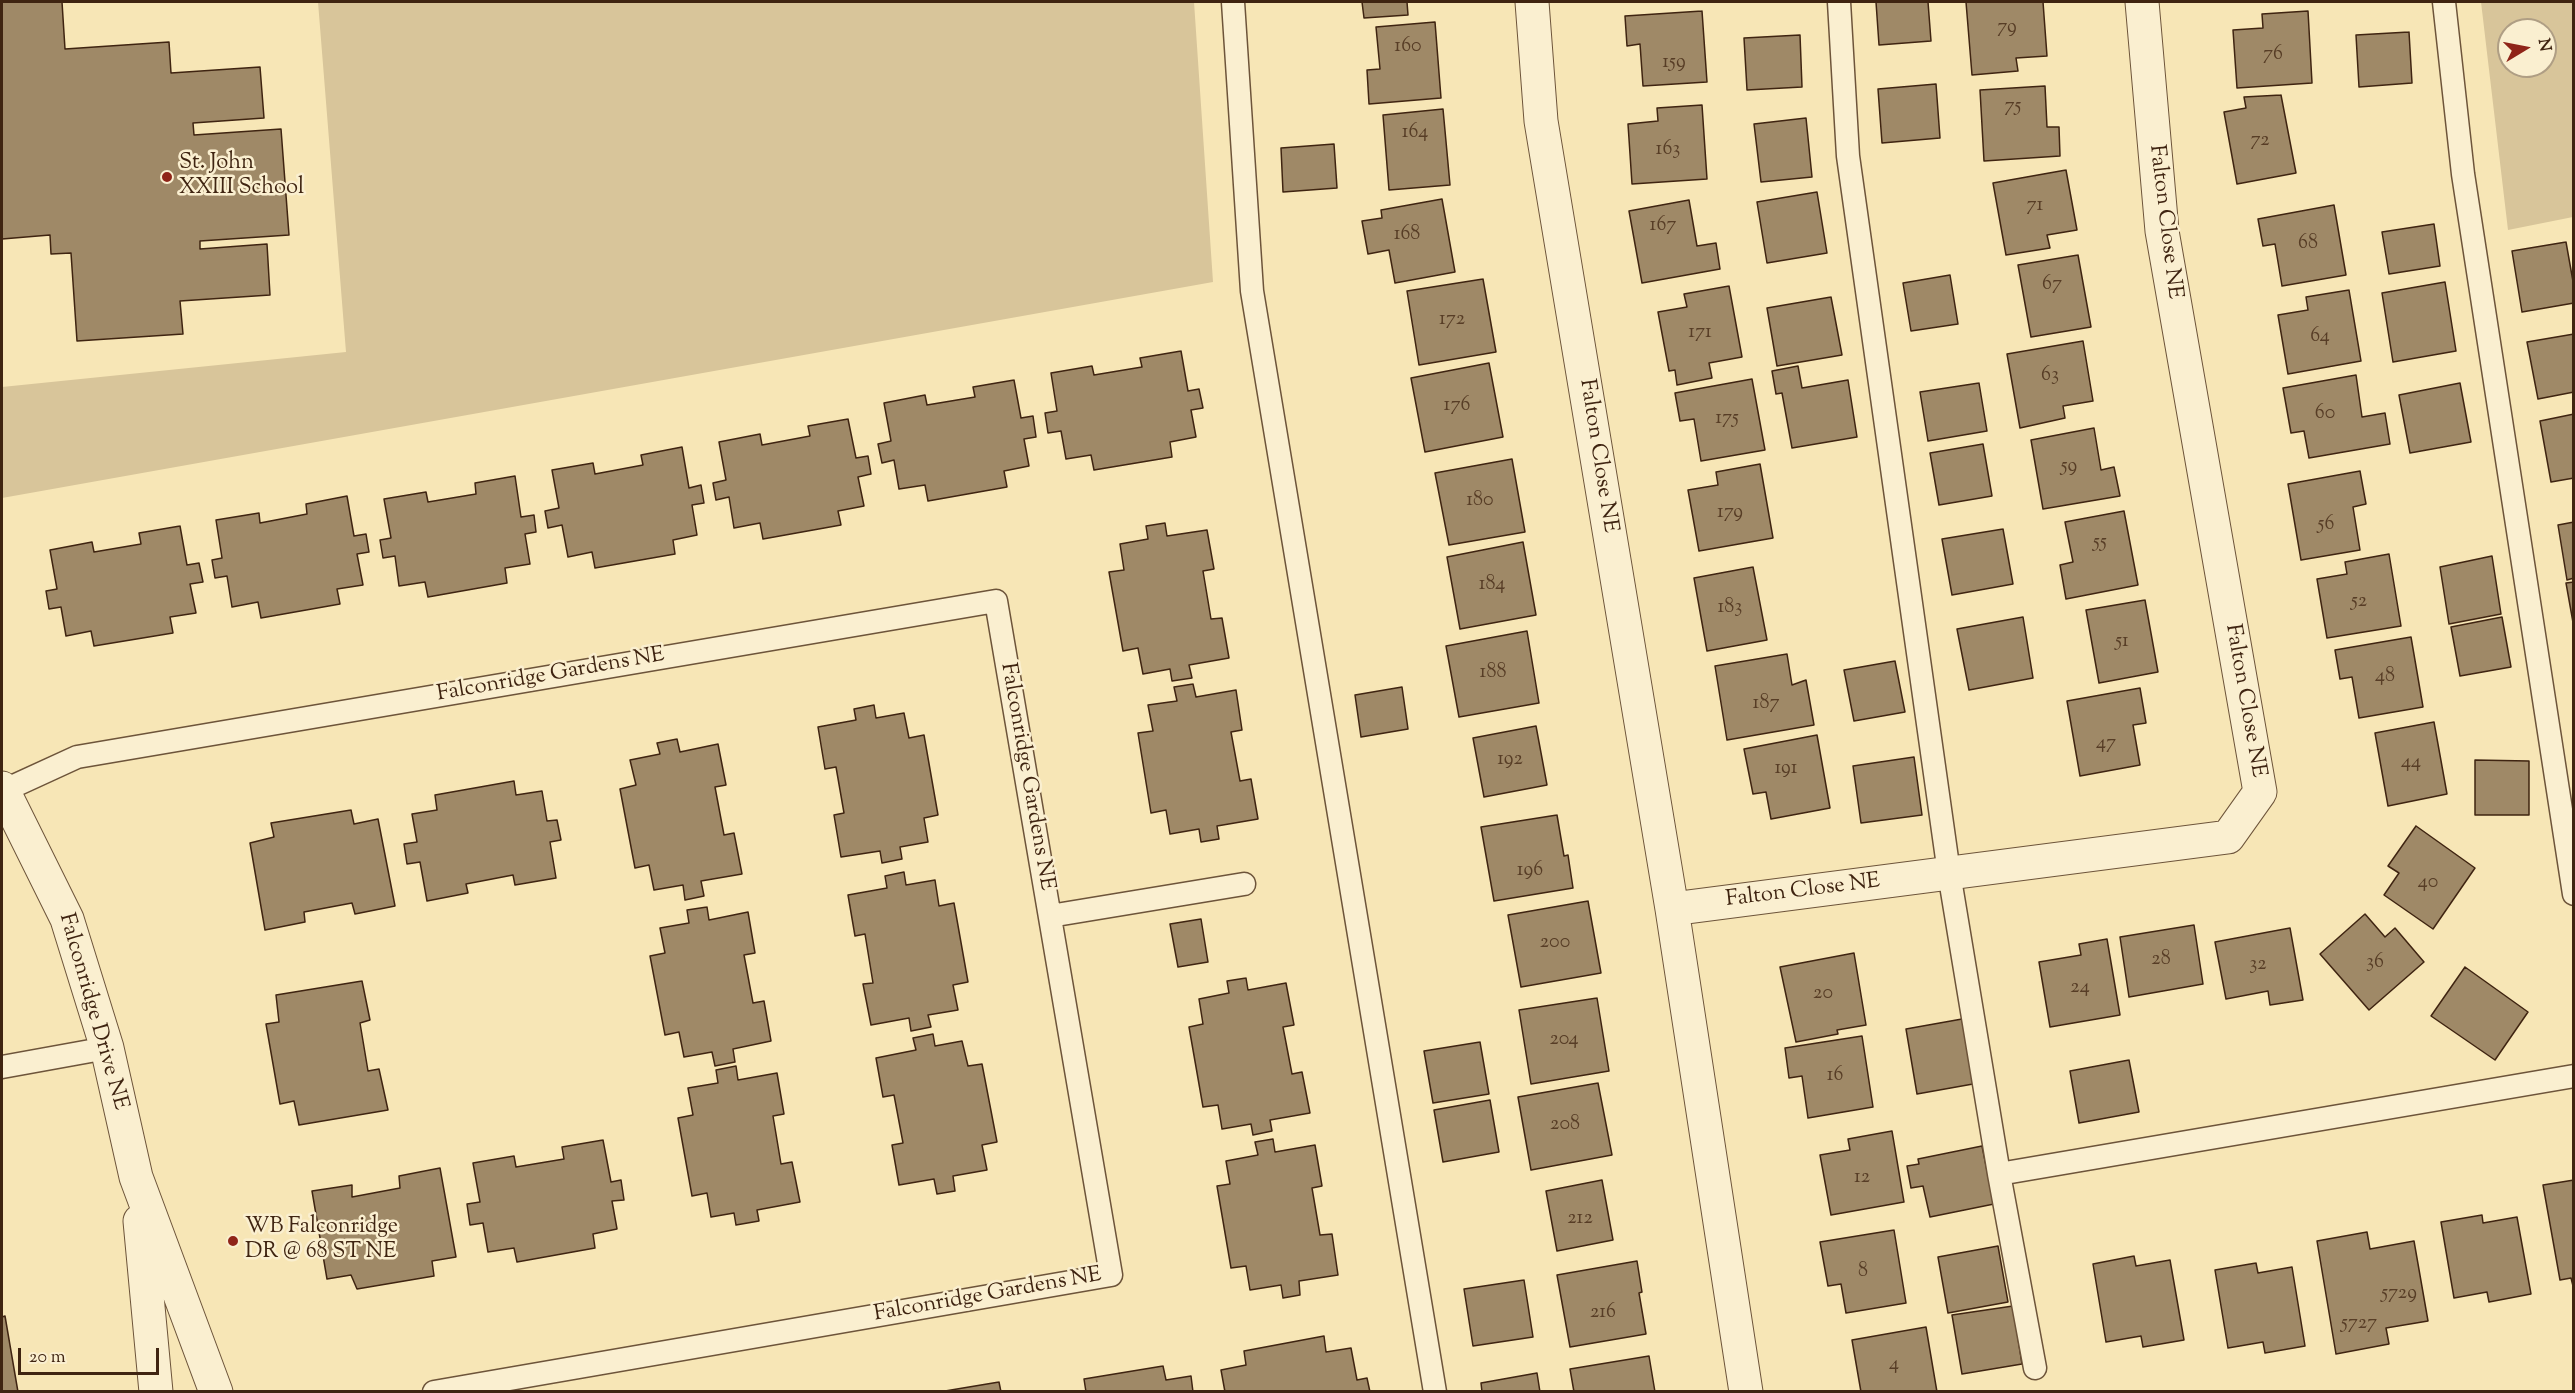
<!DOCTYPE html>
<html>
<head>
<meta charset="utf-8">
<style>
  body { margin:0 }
  #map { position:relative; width:2575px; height:1393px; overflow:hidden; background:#f7e6b6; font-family:"Sorts Mill Goudy",serif }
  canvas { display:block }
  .frame { position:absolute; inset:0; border:3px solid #3f2411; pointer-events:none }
  .north { position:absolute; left:2497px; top:18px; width:60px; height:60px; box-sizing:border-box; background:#faefd0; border:2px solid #af9e84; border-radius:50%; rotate:80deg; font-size:16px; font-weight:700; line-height:24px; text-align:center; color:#3f2411 }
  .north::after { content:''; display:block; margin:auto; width:21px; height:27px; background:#8f2418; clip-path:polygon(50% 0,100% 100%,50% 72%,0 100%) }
  .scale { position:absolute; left:18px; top:1348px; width:141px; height:27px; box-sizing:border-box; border:3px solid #3f2411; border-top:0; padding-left:8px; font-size:18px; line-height:21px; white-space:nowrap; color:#3f2411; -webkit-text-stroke:4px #faefd0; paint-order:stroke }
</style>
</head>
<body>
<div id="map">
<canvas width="2575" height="1393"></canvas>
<div class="frame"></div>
<div class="north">N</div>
<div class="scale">20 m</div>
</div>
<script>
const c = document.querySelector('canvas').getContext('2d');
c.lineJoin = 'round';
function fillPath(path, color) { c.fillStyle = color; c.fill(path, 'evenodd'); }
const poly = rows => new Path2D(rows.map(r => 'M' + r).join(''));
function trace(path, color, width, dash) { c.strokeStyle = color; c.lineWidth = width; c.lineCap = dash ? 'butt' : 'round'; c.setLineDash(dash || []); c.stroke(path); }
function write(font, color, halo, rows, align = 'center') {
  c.font = font + ' "Sorts Mill Goudy",serif'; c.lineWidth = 5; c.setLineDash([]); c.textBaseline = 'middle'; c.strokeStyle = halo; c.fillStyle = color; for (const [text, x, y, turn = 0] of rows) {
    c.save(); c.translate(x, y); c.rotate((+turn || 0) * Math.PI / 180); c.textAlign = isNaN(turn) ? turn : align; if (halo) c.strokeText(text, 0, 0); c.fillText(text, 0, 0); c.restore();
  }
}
fillPath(poly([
  [318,2,1194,2,1213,282,2,498,2,387,346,352],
  [2481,2,2573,2,2573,217,2508,230],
  [2509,30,2545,30,2545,66,2509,66]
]), '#d8c59a');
const building = poly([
  [2,2,62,2,65,49,169,42,171,73,260,67,264,118,193,123,194,135,281,129,289,235,200,241,200,249,267,244,270,295,180,301,183,334,77,341,71,253,51,254,50,235,2,239,2,2],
  [1362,2,1407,2,1408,15,1364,18,1362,2],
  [1876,2,1928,2,1931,41,1879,45,1876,2],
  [1966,2,2043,2,2047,56,2016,58,2018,71,1972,75,1966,2],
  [1702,11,1707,82,1643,86,1640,44,1627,46,1625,16,1702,11],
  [2308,11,2312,83,2237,88,2233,30,2263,28,2262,14,2308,11],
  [1435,22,1441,98,1369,104,1367,70,1380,69,1376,27,1435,22],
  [2409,32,2412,83,2359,87,2356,35,2409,32],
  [1800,35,1802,87,1747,90,1744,38,1800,35],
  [1936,84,1940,138,1882,143,1878,89,1936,84],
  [2045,86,2047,127,2059,127,2060,156,1984,161,1980,90,2045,86],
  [2281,95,2296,173,2237,184,2224,112,2246,108,2244,97,2281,95],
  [1702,105,1707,179,1632,184,1628,124,1658,121,1657,108,1702,105],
  [1443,109,1450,185,1389,190,1383,115,1443,109],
  [1806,118,1812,177,1761,182,1754,124,1806,118],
  [1334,144,1337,188,1283,192,1281,148,1334,144],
  [2066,170,2077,230,2047,235,2050,248,2006,255,1993,183,2066,170],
  [1817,192,1827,253,1767,263,1757,202,1817,192],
  [1442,199,1455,272,1395,283,1389,250,1368,254,1362,221,1382,218,1381,210,1442,199],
  [1689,200,1697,246,1716,243,1720,269,1642,283,1629,211,1689,200],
  [2334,205,2346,275,2282,286,2275,244,2263,246,2258,219,2334,205],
  [2434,224,2440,266,2389,274,2382,232,2434,224],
  [2566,242,2574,287,2574,303,2522,312,2512,251,2566,242],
  [2078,255,2091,327,2031,337,2018,265,2078,255],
  [1950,275,1958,324,1911,331,1903,283,1950,275],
  [1483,279,1496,352,1419,365,1407,291,1483,279],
  [2445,282,2456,351,2393,362,2382,293,2445,282],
  [1729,286,1742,357,1709,363,1712,378,1677,385,1675,370,1669,371,1658,312,1687,307,1684,294,1729,286],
  [2349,290,2361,361,2288,374,2278,315,2308,310,2306,297,2349,290],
  [1831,297,1842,355,1777,366,1767,308,1831,297],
  [2574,334,2574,392,2538,399,2527,342,2574,334],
  [2083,341,2093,401,2063,406,2065,418,2020,428,2007,354,2083,341],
  [1181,351,1188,391,1199,389,1203,408,1191,410,1196,437,1170,442,1172,457,1094,470,1091,455,1066,459,1061,431,1048,433,1045,413,1057,411,1051,373,1092,366,1094,375,1142,367,1140,358,1181,351],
  [1489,363,1503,437,1425,452,1411,378,1489,363],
  [1798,366,1802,388,1848,380,1857,437,1792,448,1782,393,1776,394,1772,371,1798,366],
  [2356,375,2362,417,2385,413,2390,444,2309,458,2304,431,2291,433,2283,388,2356,375],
  [1752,379,1765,450,1701,461,1694,419,1680,421,1675,393,1752,379],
  [1014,380,1021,418,1033,416,1036,437,1024,439,1029,466,1004,471,1007,487,928,501,925,485,899,489,894,460,882,463,878,444,891,441,884,403,925,395,927,405,975,397,973,387,1014,380],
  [1979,383,1987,431,1928,441,1920,392,1979,383],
  [2460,383,2471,442,2410,453,2399,395,2460,383],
  [2574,414,2574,478,2551,482,2540,421,2574,414],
  [848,419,856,458,868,456,871,474,858,477,864,506,838,511,841,525,763,539,760,523,734,528,729,497,716,500,713,483,726,480,719,442,760,434,762,445,810,436,808,426,848,419],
  [2094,428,2101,470,2114,467,2120,496,2043,509,2031,440,2094,428],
  [1983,444,1992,496,1939,505,1930,453,1983,444],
  [682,447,689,488,701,485,704,503,692,505,697,535,673,540,675,554,595,568,592,552,568,557,562,525,548,528,545,511,559,508,552,470,593,463,595,474,643,465,641,455,682,447],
  [1512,459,1525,532,1449,545,1435,473,1512,459],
  [1760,464,1773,538,1699,551,1688,490,1718,485,1716,472,1760,464],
  [2360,471,2366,504,2353,507,2360,550,2301,560,2288,484,2360,471],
  [515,476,521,517,534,515,536,532,525,534,530,564,505,568,507,583,428,597,425,582,399,586,395,556,383,558,380,540,391,538,384,499,426,492,428,502,476,494,475,483,515,476],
  [347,496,354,536,366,534,369,552,357,554,363,585,337,589,340,604,261,618,258,602,232,607,227,576,215,578,212,560,222,558,216,520,259,513,260,523,307,514,306,504,347,496],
  [2124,511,2138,585,2066,599,2060,565,2073,562,2065,522,2124,511],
  [2574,522,2574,578,2567,580,2558,525,2574,522],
  [1165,523,1167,536,1207,530,1214,569,1203,571,1211,619,1222,618,1229,658,1189,665,1192,678,1172,681,1170,669,1143,674,1138,648,1123,651,1109,572,1124,570,1120,544,1148,539,1146,526,1165,523],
  [180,526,187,565,199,563,203,582,190,584,196,613,170,617,173,633,94,646,91,631,66,636,61,607,49,609,46,591,57,589,50,550,92,542,94,552,141,544,139,533,180,526],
  [2003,529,2013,584,1952,595,1942,539,2003,529],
  [1523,542,1536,615,1460,629,1447,557,1523,542],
  [2389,554,2401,626,2327,638,2317,579,2347,574,2345,562,2389,554],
  [2492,556,2501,614,2449,624,2440,567,2492,556],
  [1753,567,1767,640,1707,651,1694,578,1753,567],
  [2574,582,2574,628,2566,583,2574,582],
  [2145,600,2158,672,2099,683,2086,610,2145,600],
  [2023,617,2033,678,1969,690,1957,629,2023,617],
  [2502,617,2511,667,2460,676,2451,627,2502,617],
  [1527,631,1539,703,1459,717,1446,646,1527,631],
  [2411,637,2423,707,2359,718,2352,677,2340,679,2335,650,2411,637],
  [1787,654,1792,685,1806,680,1814,725,1727,740,1715,666,1787,654],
  [1895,661,1905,712,1854,721,1844,670,1895,661],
  [1193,684,1196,697,1236,690,1242,730,1231,732,1240,781,1251,779,1258,819,1217,826,1219,839,1201,842,1199,829,1170,834,1166,810,1151,813,1138,733,1153,731,1148,705,1177,701,1174,687,1193,684],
  [1402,687,1408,729,1361,737,1355,695,1402,687],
  [2140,688,2146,723,2133,725,2140,765,2080,776,2067,701,2140,688],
  [874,705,876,718,904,713,909,738,924,735,938,815,924,818,928,842,900,847,902,859,882,863,880,851,841,857,834,815,844,813,836,767,825,769,818,727,856,720,854,709,874,705],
  [2434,722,2447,794,2388,806,2375,733,2434,722],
  [1536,726,1547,785,1484,797,1473,738,1536,726],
  [1817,735,1830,808,1771,819,1766,792,1753,794,1744,749,1817,735],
  [677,739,680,752,718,744,726,785,715,787,724,835,734,833,742,874,701,881,704,896,685,900,683,885,654,890,649,865,635,868,620,789,636,785,630,760,660,754,657,743,677,739],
  [1914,757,1922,815,1861,823,1853,766,1914,757],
  [2475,760,2529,761,2529,815,2475,815,2475,760],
  [514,781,516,795,542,791,547,821,557,820,561,840,550,842,556,878,515,885,513,875,466,884,468,893,427,901,420,862,407,864,404,844,417,842,412,814,437,810,435,795,514,781],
  [351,810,354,824,378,819,395,906,355,914,352,903,304,912,305,922,265,930,250,843,274,837,271,823,351,810],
  [1557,815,1564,856,1568,855,1573,888,1494,901,1481,827,1557,815],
  [2416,826,2475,868,2433,929,2384,895,2399,873,2388,866,2416,826],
  [904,872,906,885,935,880,939,906,954,903,968,982,953,985,958,1010,928,1015,931,1027,911,1031,909,1018,871,1025,863,984,873,983,865,934,855,936,848,895,887,888,885,876,904,872],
  [1588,901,1601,973,1521,987,1508,915,1588,901],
  [707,907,709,920,748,912,755,953,744,955,753,1003,764,1001,771,1041,733,1049,735,1062,715,1066,712,1052,684,1057,679,1032,665,1035,650,956,665,953,660,928,689,923,687,910,707,907],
  [2365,914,2385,937,2395,928,2424,962,2369,1010,2320,954,2365,914],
  [1201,919,1208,962,1178,967,1170,924,1201,919],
  [2194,925,2203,984,2129,997,2120,937,2194,925],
  [2290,928,2303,1000,2270,1005,2268,991,2226,999,2215,942,2290,928],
  [2107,939,2120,1015,2050,1027,2039,962,2081,955,2079,944,2107,939],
  [1854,953,1866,1025,1837,1030,1838,1034,1796,1042,1780,967,1854,953],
  [2465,967,2528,1012,2495,1060,2431,1016,2465,967],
  [1246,978,1248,990,1286,983,1294,1025,1283,1027,1292,1074,1302,1072,1310,1113,1270,1120,1272,1131,1253,1135,1251,1124,1222,1129,1218,1105,1203,1107,1189,1027,1203,1024,1199,999,1229,993,1227,981,1246,978],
  [362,981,370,1020,360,1023,368,1071,379,1069,388,1110,299,1125,294,1101,280,1104,266,1024,279,1022,276,995,362,981],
  [1597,998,1609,1071,1531,1084,1519,1010,1597,998],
  [1962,1019,1973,1084,1917,1094,1906,1029,1962,1019],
  [933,1034,935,1046,962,1041,968,1066,982,1064,997,1142,982,1145,987,1170,953,1176,955,1191,937,1194,934,1179,899,1185,892,1145,903,1143,894,1095,883,1097,876,1058,916,1050,913,1038,933,1034],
  [1862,1036,1873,1107,1808,1118,1802,1076,1789,1078,1785,1048,1862,1036],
  [1480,1042,1489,1094,1433,1103,1424,1051,1480,1042],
  [2129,1060,2139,1112,2079,1123,2070,1071,2129,1060],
  [736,1066,738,1080,777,1073,784,1114,773,1116,781,1164,792,1162,800,1202,757,1210,759,1221,736,1225,734,1213,711,1217,707,1193,692,1196,678,1118,693,1115,688,1088,718,1083,716,1070,736,1066],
  [1598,1083,1612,1155,1531,1170,1518,1097,1598,1083],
  [1490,1100,1499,1152,1443,1162,1434,1110,1490,1100],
  [1892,1131,1904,1202,1831,1215,1820,1155,1850,1150,1848,1139,1892,1131],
  [1273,1139,1275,1152,1315,1145,1322,1186,1312,1188,1320,1235,1332,1234,1338,1275,1299,1281,1300,1295,1283,1298,1281,1285,1250,1290,1246,1266,1231,1268,1217,1186,1230,1184,1226,1161,1258,1155,1255,1142,1273,1139],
  [603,1140,611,1182,621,1180,624,1200,612,1201,617,1229,593,1234,595,1248,517,1262,514,1248,488,1252,483,1223,470,1225,467,1204,480,1202,473,1163,514,1156,516,1167,564,1159,562,1147,603,1140],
  [1982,1146,1994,1204,1930,1217,1923,1186,1911,1188,1907,1166,1919,1164,1918,1159,1982,1146],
  [440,1168,456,1257,432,1261,434,1276,357,1289,351,1275,327,1279,312,1191,352,1185,352,1197,400,1188,399,1176,440,1168],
  [1602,1180,1613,1240,1557,1251,1546,1191,1602,1180],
  [2574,1180,2574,1290,2571,1278,2560,1280,2543,1185,2574,1180],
  [2482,1215,2483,1223,2517,1217,2531,1294,2489,1302,2487,1292,2454,1298,2441,1222,2482,1215],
  [1894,1230,1906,1303,1846,1313,1841,1284,1828,1286,1820,1242,1894,1230],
  [2367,1232,2370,1249,2414,1241,2428,1321,2386,1328,2389,1344,2336,1354,2317,1241,2367,1232],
  [1998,1246,2008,1302,1948,1313,1938,1257,1998,1246],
  [2134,1256,2136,1266,2170,1260,2184,1340,2143,1347,2141,1336,2106,1342,2093,1264,2134,1256],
  [1637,1261,1642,1292,1639,1293,1646,1334,1570,1347,1557,1275,1637,1261],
  [2256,1263,2258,1273,2292,1267,2305,1346,2265,1353,2263,1342,2228,1348,2215,1270,2256,1263],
  [1524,1280,1533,1337,1473,1346,1464,1289,1524,1280],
  [2013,1306,2022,1364,1962,1374,1952,1315,2013,1306],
  [5,1316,18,1392,2,1392,2,1317,5,1316],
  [1926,1327,1937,1392,1861,1392,1852,1340,1926,1327],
  [1324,1336,1326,1352,1351,1348,1357,1380,1367,1378,1370,1392,1225,1392,1221,1370,1246,1365,1244,1351,1324,1336],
  [1649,1356,1655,1392,1574,1392,1570,1369,1649,1356],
  [1163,1366,1166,1380,1191,1376,1193,1392,1086,1392,1084,1379,1163,1366],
  [1537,1373,1540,1392,1482,1392,1481,1383,1537,1373],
  [999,1382,1001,1392,939,1392,999,1382]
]);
fillPath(building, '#9f8967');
trace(building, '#3f2411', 1.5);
const service = poly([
  [1233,2,1252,291,1435,1392],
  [1839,2,1848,156,1949,873,1999,1174,2574,1076],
  [2444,2,2463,174,2574,894],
  [3,791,77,757,996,601,1111,1275,434,1392],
  [1050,916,1244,884],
  [2,1067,107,1048],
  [1999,1174,2035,1368]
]);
const minor = poly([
  [1532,2,1541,121,1672,909,1746,1392],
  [1672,909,2228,837,2260,792,2162,231,2142,2]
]);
const tertiary = poly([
  [2,788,67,919,107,1048,136,1177,216,1392],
  [140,1221,156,1392]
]);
trace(service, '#6d543a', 25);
trace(minor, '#6d543a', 35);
trace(tertiary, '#6d543a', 35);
trace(service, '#faefd0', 22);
trace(minor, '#faefd0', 33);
trace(tertiary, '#faefd0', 33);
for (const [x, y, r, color] of [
  [167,177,6,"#8f2418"],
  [233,1241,6,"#8f2418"]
]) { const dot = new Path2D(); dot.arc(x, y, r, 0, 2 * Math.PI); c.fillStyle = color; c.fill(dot); trace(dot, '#faefd0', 2); }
write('20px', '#573d26', null, [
  ["79",2007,29],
  ["160",1408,48],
  ["76",2273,56],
  ["159",1674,64],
  ["75",2013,108],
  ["164",1415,134],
  ["72",2260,142],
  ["163",1668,151],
  ["71",2035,207],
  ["167",1663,227],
  ["168",1407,236],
  ["68",2308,245],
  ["67",2052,286],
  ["172",1452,321],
  ["171",1700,334],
  ["64",2320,338],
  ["63",2050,377],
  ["176",1457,407],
  ["60",2325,415],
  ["175",1727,420],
  ["59",2069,468],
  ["180",1480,502],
  ["179",1730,514],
  ["56",2326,526],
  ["55",2100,544],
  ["184",1492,586],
  ["52",2359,603],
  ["183",1730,609],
  ["51",2122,643],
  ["188",1493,674],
  ["48",2385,678],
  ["187",1766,705],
  ["47",2106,745],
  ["192",1510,761],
  ["44",2411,764],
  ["191",1786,770],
  ["196",1530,872],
  ["40",2428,884],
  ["200",1555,944],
  ["28",2161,961],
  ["36",2375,964],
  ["32",2258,966],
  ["24",2080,989],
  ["20",1823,995],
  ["204",1564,1041],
  ["16",1835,1077],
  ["208",1565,1126],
  ["12",1862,1179],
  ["212",1580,1220],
  ["8",1863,1273],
  ["5729",2399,1295],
  ["216",1603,1314],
  ["5727",2359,1325],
  ["4",1894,1366]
]);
write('22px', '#3f2411', '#faefd0', [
  ["St. John",179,164],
  ["XXIII School",179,189],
  ["WB Falconridge",245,1228],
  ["DR @ 68 ST NE",245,1253]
], 'left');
write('22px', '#3f2411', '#faefd0', [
  ["Falton Close NE",2164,222,83],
  ["Falton Close NE",1597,456,81],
  ["Falconridge Gardens NE",551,676,-10],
  ["Falton Close NE",2244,701,80],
  ["Falconridge Gardens NE",1026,777,80],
  ["Falton Close NE",1803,892,-7],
  ["Falconridge Drive NE",92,1012,74],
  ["Falconridge Gardens NE",988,1296,-10]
]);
</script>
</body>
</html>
